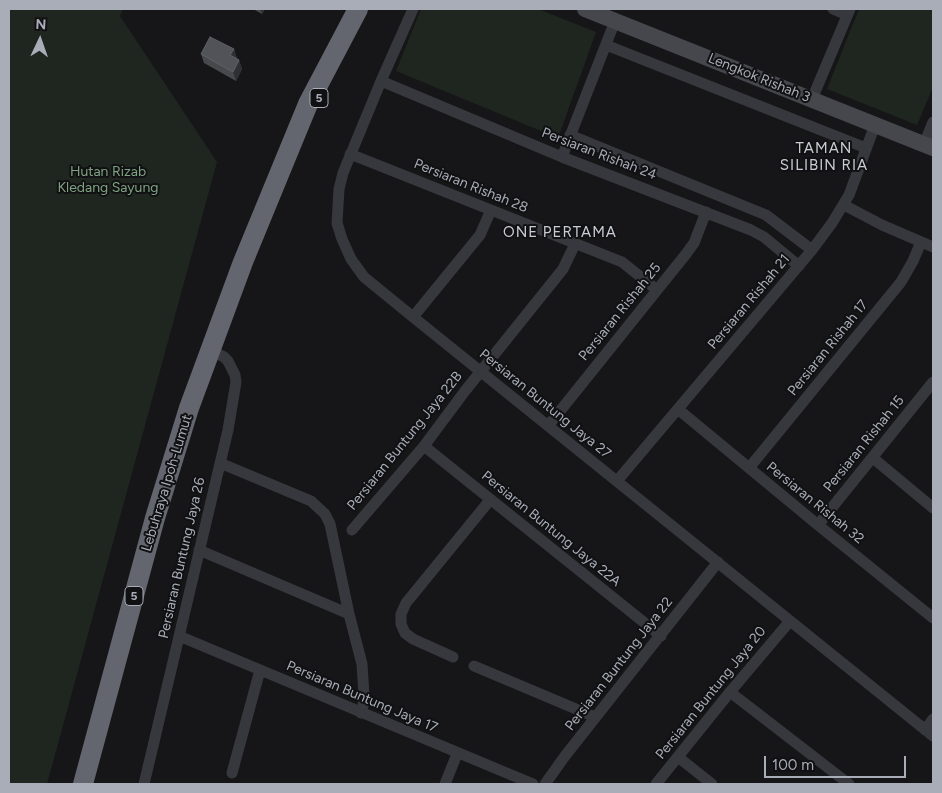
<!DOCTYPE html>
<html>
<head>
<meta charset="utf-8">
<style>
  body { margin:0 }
  #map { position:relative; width:942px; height:793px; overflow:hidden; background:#161618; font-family:Figtree,sans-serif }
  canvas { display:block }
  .frame { position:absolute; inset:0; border:10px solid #a8adb8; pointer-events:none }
  .north { position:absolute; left:15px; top:15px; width:50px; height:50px; -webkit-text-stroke:4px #111113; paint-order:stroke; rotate:3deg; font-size:14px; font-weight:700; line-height:20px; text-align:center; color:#a8adb8 }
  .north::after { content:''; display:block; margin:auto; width:18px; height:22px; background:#a8adb8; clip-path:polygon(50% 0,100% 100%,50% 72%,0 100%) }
  .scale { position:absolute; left:764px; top:756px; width:142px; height:22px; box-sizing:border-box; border:2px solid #a8adb8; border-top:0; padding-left:6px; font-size:15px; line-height:18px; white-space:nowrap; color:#a8adb8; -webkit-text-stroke:4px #111113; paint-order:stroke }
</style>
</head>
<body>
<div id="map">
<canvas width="942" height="793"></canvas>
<div class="frame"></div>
<div class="north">N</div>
<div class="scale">100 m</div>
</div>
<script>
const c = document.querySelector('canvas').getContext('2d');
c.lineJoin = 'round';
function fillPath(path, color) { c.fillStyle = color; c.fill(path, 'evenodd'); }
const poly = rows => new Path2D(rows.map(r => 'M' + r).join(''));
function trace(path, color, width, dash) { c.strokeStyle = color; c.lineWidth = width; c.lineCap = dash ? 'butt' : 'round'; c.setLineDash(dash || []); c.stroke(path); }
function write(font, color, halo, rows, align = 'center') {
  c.font = font + ' Figtree,sans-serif'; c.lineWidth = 4; c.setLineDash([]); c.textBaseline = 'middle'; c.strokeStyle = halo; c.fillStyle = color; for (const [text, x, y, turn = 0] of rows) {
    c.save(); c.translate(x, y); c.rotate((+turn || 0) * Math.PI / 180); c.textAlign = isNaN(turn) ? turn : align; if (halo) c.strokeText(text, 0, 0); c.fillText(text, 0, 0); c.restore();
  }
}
fillPath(poly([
  [9,9,123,9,120,16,217,162,47,784,9,784],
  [421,9,538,9,596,32,558,138,396,71],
  [859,9,933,9,933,87,917,125,827,89]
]), '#1e261f');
trace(poly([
  [413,9,381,81,343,173,339,189,337,223,342,239,351,259,364,277,413,317,933,736],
  [833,9,847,15],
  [606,45,866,148],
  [381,81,562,157,751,230,764,237,799,266],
  [812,99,850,9],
  [570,135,766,215,812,250],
  [924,144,933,122],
  [350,154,622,262,657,290],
  [562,157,615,21],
  [844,205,882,225,933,247],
  [413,317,480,235,491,210],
  [679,410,818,525,933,618],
  [548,426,686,254,694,243,706,212],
  [424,446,661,636],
  [873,458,933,508],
  [220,463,311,501,325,514,330,524,349,614,362,664,364,695,363,706,361,713],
  [749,468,901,282,913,261,921,242],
  [617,481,812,250,832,223,849,195,875,125],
  [818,525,933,382],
  [352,530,424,446,465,391,563,269,575,244],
  [199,550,349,614],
  [179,636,533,784],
  [453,657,413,639,405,633,401,624,401,614,406,603,490,500],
  [474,666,595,717],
  [730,692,849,784],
  [925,730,933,719],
  [678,757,712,784],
  [232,773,260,670],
  [144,784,228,430,236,382,235,375,228,361,224,357,210,350],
  [445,784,457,754],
  [545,784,565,756,718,562],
  [656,784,730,692,790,621]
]), '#37383d', 11);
trace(poly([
  [585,9,933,148]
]), '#45474d', 16);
trace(poly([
  [83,784,155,518,189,408,243,262,308,104,358,9]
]), '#63666e', 20);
fillPath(poly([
  [253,9,265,9,262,14],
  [234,49,237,59,239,60,242,69,236,81,204,63,201,54]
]), '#47494d');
fillPath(poly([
  [260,9,265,9,262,14],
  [234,49,237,58,234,64,230,55],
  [239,60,242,69,236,81,233,72]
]), '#2f3033');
const building = poly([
  [210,37,234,49,230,55,239,60,233,72,201,54,210,37]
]);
fillPath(building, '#525359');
trace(building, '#5f6168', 1);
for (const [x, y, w] of [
  [319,98,18],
  [134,596,18]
]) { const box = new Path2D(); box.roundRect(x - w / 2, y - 9.5, w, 19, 4); c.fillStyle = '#111113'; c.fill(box); trace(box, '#a8adb8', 1); }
write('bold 12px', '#a8adb8', null, [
  ["5",319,98],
  ["5",134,596]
]);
write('14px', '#a8adb8', '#111113', [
  ["Lengkok Rishah 3",759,78,22],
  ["Persiaran Rishah 24",599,154,21],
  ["Persiaran Rishah 28",471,186,22],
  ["Persiaran Rishah 21",749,302,-50],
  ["Persiaran Rishah 25",620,312,-51],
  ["Persiaran Rishah 17",828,348,-51],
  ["Persiaran Buntung Jaya 27",545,404,39],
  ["Persiaran Buntung Jaya 22B",405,441,-51],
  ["Persiaran Rishah 15",864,444,-51],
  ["Lebuhraya Ipoh-Lumut",167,483,-73],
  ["Persiaran Rishah 32",815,503,39],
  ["Persiaran Buntung Jaya 22A",551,529,39],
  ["Persiaran Buntung Jaya 26",182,558,-77],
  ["Persiaran Buntung Jaya 22",619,664,-52],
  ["Persiaran Buntung Jaya 20",711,693,-51],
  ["Persiaran Buntung Jaya 17",362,697,23]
]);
write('14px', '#7fa381', '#111113', [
  ["Hutan Rizab",108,172],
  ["Kledang Sayung",108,188]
]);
c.letterSpacing = '1px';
write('15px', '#c9ccd4', '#111113', [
  ["TAMAN",824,149],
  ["SILIBIN RIA",824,166],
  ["ONE PERTAMA",560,233]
]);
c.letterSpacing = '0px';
</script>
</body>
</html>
